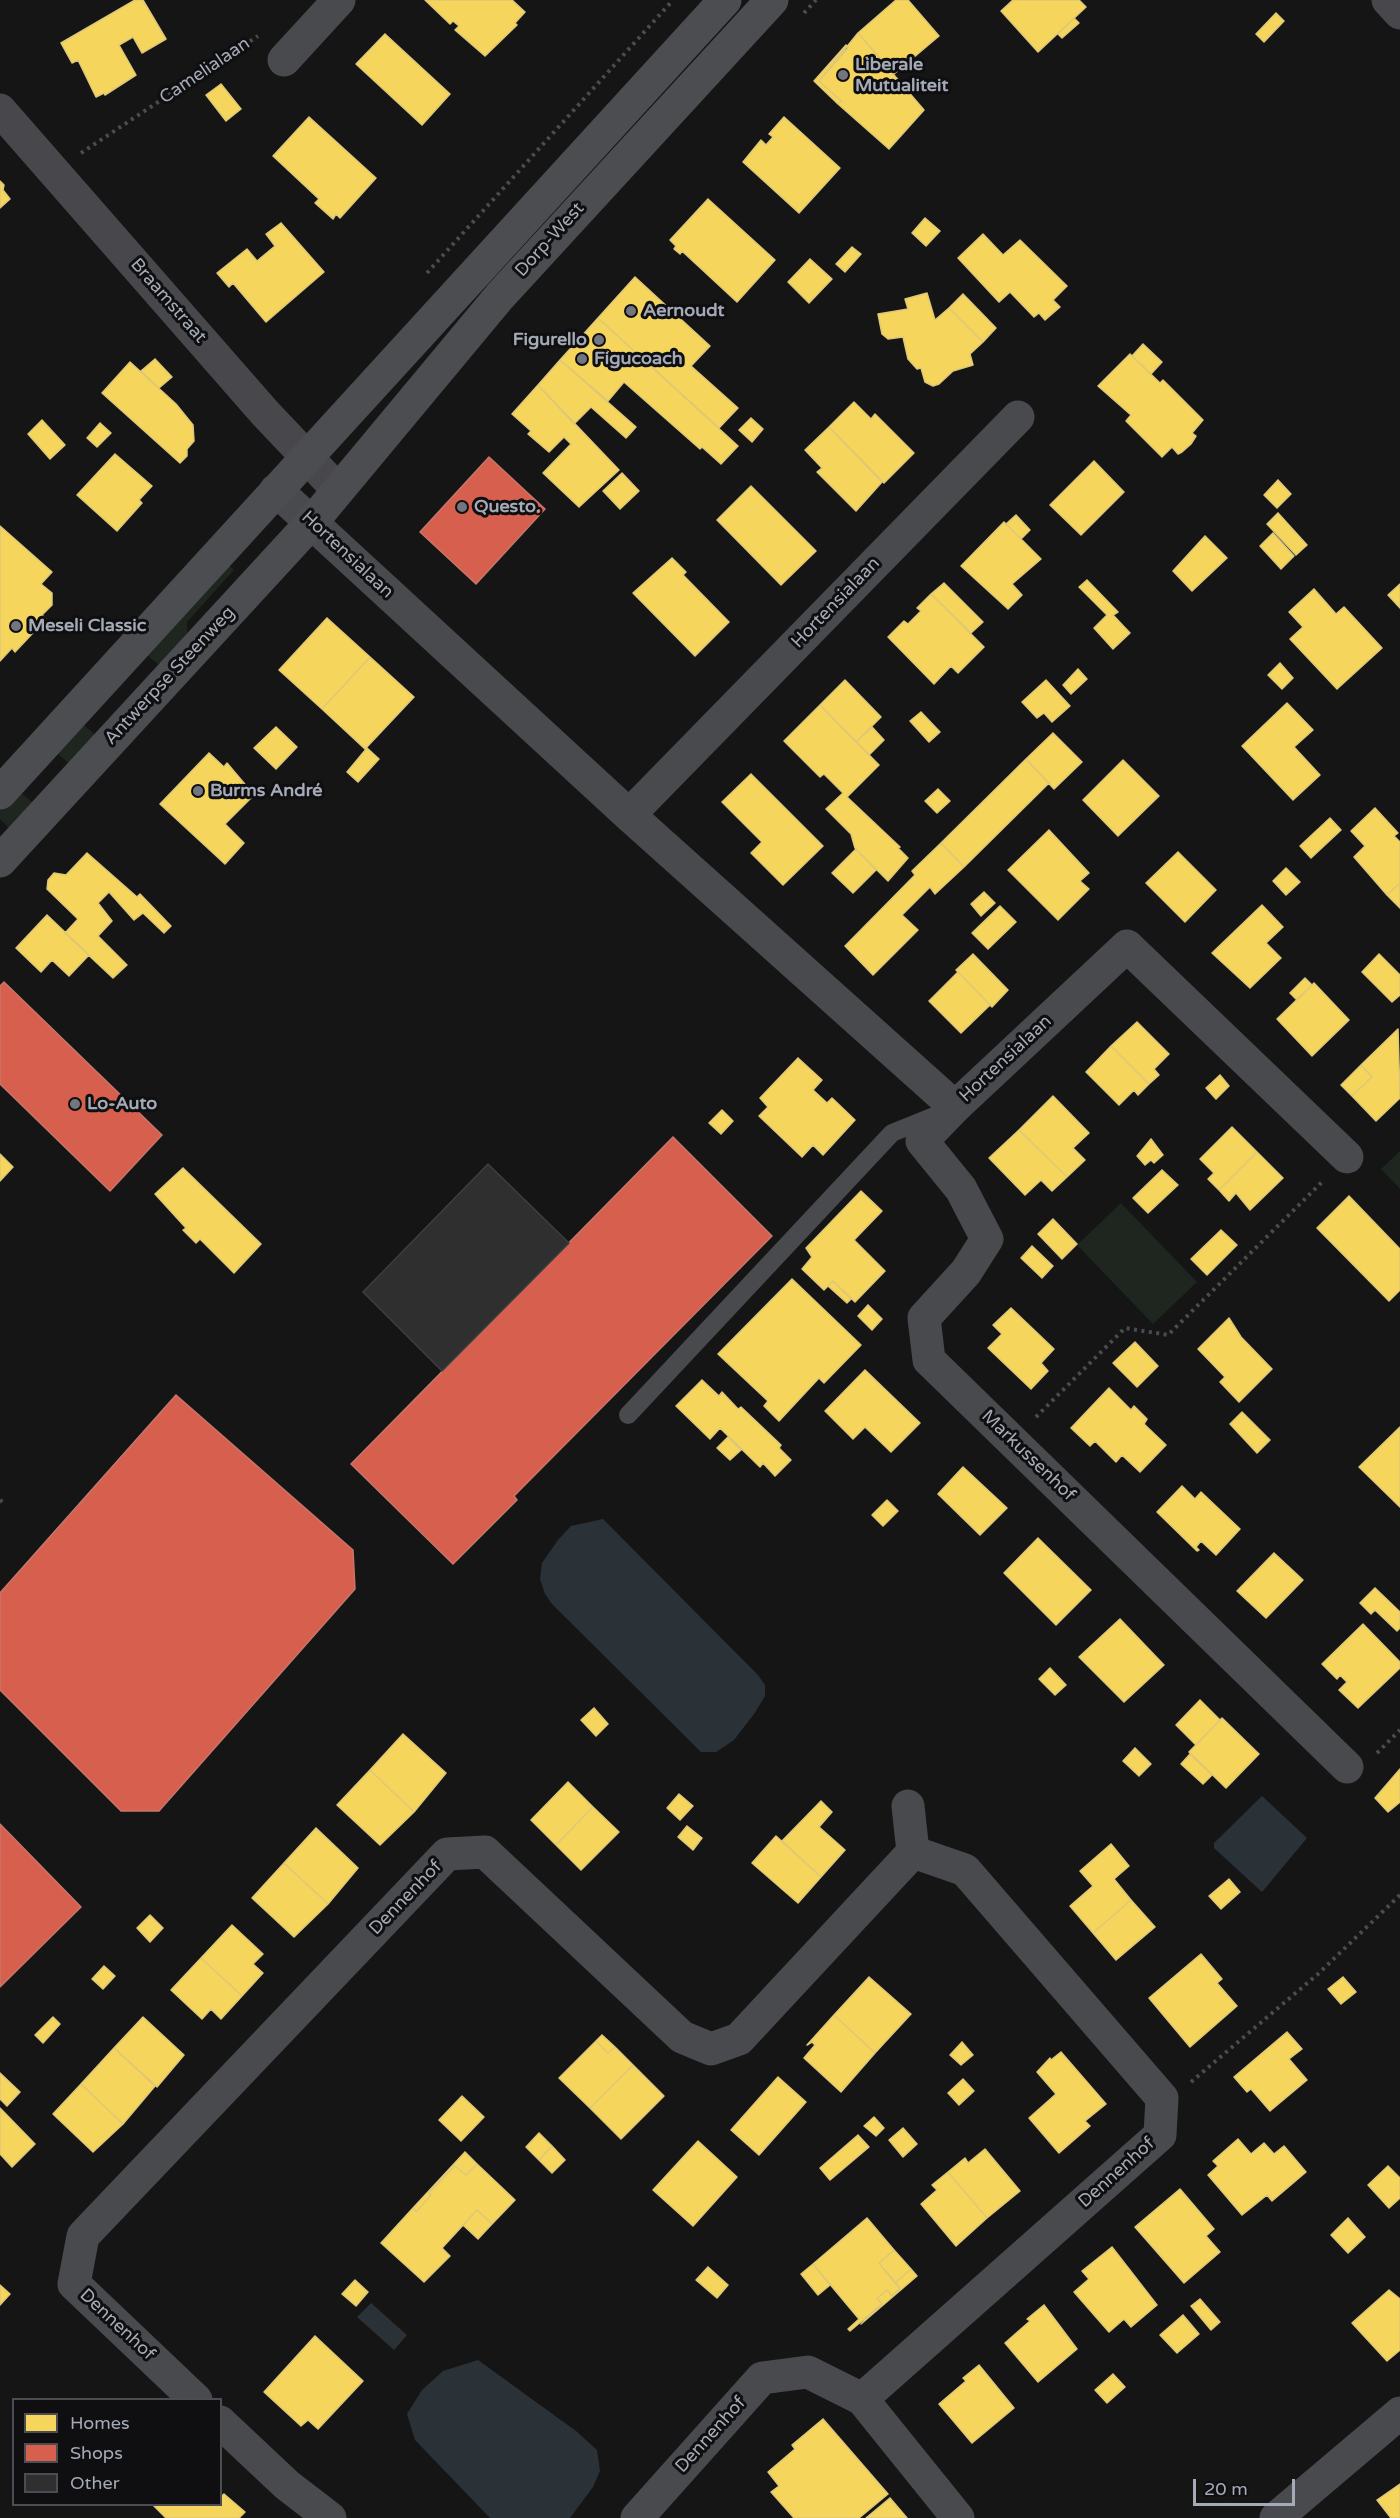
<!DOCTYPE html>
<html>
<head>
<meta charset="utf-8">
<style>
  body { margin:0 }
  #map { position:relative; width:1400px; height:2518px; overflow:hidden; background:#151515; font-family:"Varela Round",sans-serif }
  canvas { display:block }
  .legend { position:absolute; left:12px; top:2398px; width:210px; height:108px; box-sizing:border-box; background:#0f0f11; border:2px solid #4b4d53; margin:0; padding:8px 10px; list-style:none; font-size:18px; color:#a5abb6 }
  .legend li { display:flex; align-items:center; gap:12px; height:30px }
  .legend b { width:30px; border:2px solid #4b4d53 }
  .scale { position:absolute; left:1193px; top:2479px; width:102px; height:27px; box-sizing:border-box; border:3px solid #a5abb6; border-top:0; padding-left:8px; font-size:18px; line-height:21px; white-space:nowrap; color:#a5abb6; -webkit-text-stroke:4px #0f0f11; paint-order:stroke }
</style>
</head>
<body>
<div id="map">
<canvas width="1400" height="2518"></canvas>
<ul class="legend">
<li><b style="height:16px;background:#f6d55c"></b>Homes</li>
<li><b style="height:16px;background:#d6604d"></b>Shops</li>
<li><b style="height:16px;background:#2f2f30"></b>Other</li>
</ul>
<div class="scale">20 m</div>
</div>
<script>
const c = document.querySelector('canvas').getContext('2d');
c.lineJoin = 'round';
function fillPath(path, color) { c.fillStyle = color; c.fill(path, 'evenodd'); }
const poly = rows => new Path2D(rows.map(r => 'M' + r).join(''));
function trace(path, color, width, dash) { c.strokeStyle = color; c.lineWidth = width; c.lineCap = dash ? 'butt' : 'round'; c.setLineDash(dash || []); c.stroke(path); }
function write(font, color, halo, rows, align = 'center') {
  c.font = font + ' "Varela Round",sans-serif'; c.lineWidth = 6; c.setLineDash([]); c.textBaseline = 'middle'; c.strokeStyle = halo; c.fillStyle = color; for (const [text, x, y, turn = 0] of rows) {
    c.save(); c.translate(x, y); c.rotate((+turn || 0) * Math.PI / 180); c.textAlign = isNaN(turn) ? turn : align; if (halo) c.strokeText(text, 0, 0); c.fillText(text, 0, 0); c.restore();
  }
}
fillPath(poly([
  [223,560,234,570,187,622,187,644,165,670,142,651],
  [79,721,100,739,72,766,53,750],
  [18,790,36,806,11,830,0,819,0,810],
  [1400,1151,1400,1189,1381,1169],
  [1121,1203,1197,1282,1153,1324,1077,1245]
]), '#1f251f');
fillPath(poly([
  [603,1519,758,1675,765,1685,765,1696,754,1714,734,1740,716,1752,701,1752,552,1604,545,1594,540,1579,542,1563,558,1540,571,1526],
  [1262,1796,1307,1838,1262,1892,1214,1848,1214,1843],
  [371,2303,407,2335,394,2350,357,2317],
  [478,2360,576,2431,597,2450,600,2471,593,2487,570,2518,490,2518,415,2440,407,2414,422,2390,443,2371]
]), '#2a3238');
const homes = poly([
  [135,0,143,0,166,39,142,53,133,37,119,45,136,75,105,95,104,93,96,97,78,60,72,63,61,43,135,0],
  [425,0,512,0,525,12,515,23,517,25,485,56,455,30,459,26,453,21,450,24,425,0],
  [896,0,908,0,939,36,894,74,858,33,896,0],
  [1013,0,1079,0,1086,7,1038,52,1001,11,1013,0],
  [1276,13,1284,21,1264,42,1256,34,1276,13],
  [1074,18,1079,23,1062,38,1058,34,1074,18],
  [858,33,924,110,889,149,838,104,841,101,819,81,858,33],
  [385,34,450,94,422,125,356,64,385,34],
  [846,45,848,48,819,81,841,101,838,104,814,81,846,45],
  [221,84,241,109,226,121,206,95,221,84],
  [309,117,376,178,340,218,336,214,333,219,315,203,319,199,273,156,309,117],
  [784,117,840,168,799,213,743,162,761,140,766,145,773,137,769,134,784,117],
  [0,181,4,185,3,190,10,199,0,208,0,181],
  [708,199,775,260,737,302,682,251,680,254,674,249,676,246,670,240,708,199],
  [925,218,940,231,926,246,912,233,925,218],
  [281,223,324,272,266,322,233,283,229,287,217,273,247,249,257,261,275,246,266,234,281,223],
  [983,234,1003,255,1020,240,1067,286,1053,300,1060,307,1045,320,1039,313,1034,317,1010,292,999,302,958,258,983,234],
  [852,247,861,254,845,272,836,264,852,247],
  [810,259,832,279,809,303,788,282,810,259],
  [635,277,710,346,691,366,738,408,719,428,598,318,635,277],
  [927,293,935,320,949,308,983,342,970,354,973,365,953,371,939,384,933,386,925,382,921,368,917,369,908,359,903,337,888,339,882,334,878,314,908,309,905,299,927,293],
  [963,294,996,328,983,342,949,308,963,294],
  [598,318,738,446,721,464,702,447,700,449,624,382,608,401,560,360,598,318],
  [1143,344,1162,362,1151,374,1132,356,1143,344],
  [1130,354,1160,383,1163,380,1203,420,1192,433,1196,436,1191,444,1182,452,1178,454,1172,447,1162,457,1126,421,1131,415,1098,386,1130,354],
  [155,359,172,377,159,388,141,371,155,359],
  [560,360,636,427,626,438,591,407,574,424,538,385,560,360],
  [130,362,176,404,193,425,194,441,187,449,187,456,180,463,102,393,130,362],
  [538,385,619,470,579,507,543,473,571,444,564,437,549,452,528,434,531,431,512,414,538,385],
  [854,402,871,419,875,414,914,453,884,483,829,427,854,402],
  [751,418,763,429,752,442,739,430,751,418],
  [42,420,65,445,50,459,28,434,42,420],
  [100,423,111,433,97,447,87,438,100,423],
  [829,427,882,482,856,511,817,472,822,468,805,450,829,427],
  [115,454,152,486,139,500,142,503,117,531,77,495,115,454],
  [1094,461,1124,492,1081,535,1050,505,1094,461],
  [622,473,639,491,620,509,603,491,622,473],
  [1278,480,1291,494,1277,508,1264,495,1278,480],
  [751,486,816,551,781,585,717,520,751,486],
  [1278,513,1307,545,1296,555,1267,524,1278,513],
  [1016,515,1030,530,1021,539,1006,524,1016,515],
  [1004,522,1041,559,1012,584,1022,595,1008,609,961,566,1004,522],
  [0,526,52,572,41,584,52,593,52,605,42,615,46,619,15,652,12,648,0,661,0,526],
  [1273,533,1294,556,1281,569,1260,546,1273,533],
  [1205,536,1227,558,1192,591,1173,571,1205,536],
  [672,558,686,572,683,575,729,622,695,656,633,593,672,558],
  [1087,580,1118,612,1113,615,1130,633,1113,649,1094,628,1107,615,1079,587,1087,580],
  [944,583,983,622,971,633,931,594,944,583],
  [1400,584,1400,608,1388,595,1400,584],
  [1314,589,1336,614,1344,607,1382,648,1337,689,1290,639,1303,627,1289,612,1314,589],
  [931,594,984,647,958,673,951,666,934,684,888,637,904,621,908,624,921,611,917,608,931,594],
  [327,618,370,657,322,709,279,670,327,618],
  [370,657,414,697,365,749,322,709,370,657],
  [1280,663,1293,678,1282,689,1268,675,1280,663],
  [1078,669,1087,679,1071,694,1063,685,1078,669],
  [845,680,881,717,856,742,820,705,845,680],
  [1046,680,1070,706,1052,722,1044,713,1037,718,1022,702,1046,680],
  [1287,703,1313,730,1294,747,1320,775,1293,800,1242,746,1287,703],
  [820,705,879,765,847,797,900,847,898,848,908,858,888,881,855,848,851,834,826,809,843,793,824,774,820,777,784,741,820,705],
  [921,712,940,732,929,742,910,721,921,712],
  [276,727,297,747,276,769,254,748,276,727],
  [872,727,884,740,869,755,856,742,872,727],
  [1053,733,1082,762,1054,789,1026,759,1053,733],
  [367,748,379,759,358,782,347,772,367,748],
  [209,753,224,767,227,763,254,795,225,824,244,843,225,864,160,804,209,753],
  [1026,759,1049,783,964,867,941,843,1026,759],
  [1123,760,1159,796,1118,836,1083,800,1123,760],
  [751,774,823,846,783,885,751,853,762,842,722,802,751,774],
  [938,789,950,801,937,813,925,801,938,789],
  [1375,808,1398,833,1394,836,1400,842,1400,883,1387,895,1354,857,1365,846,1351,831,1375,808],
  [1330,818,1341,830,1311,858,1300,846,1330,818],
  [1049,830,1089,873,1080,881,1089,889,1058,920,1008,870,1049,830],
  [941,843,964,867,935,894,930,887,902,915,918,930,873,975,845,946,915,875,912,871,941,843],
  [856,849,876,870,853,893,832,873,856,849],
  [1178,852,1216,890,1185,922,1146,883,1178,852],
  [87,853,137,897,140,894,171,926,164,933,143,913,134,920,109,892,98,903,112,921,98,936,127,965,113,978,65,933,78,919,47,889,48,880,54,873,66,875,87,853],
  [1286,868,1300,882,1286,895,1273,881,1286,868],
  [1400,883,1400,908,1387,895,1400,883],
  [984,892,995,903,981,916,971,904,984,892],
  [1262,905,1283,927,1266,943,1281,958,1250,988,1212,953,1262,905],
  [1000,906,1016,922,988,949,972,933,1000,906],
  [47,915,89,955,69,976,52,960,41,972,16,948,47,915],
  [973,954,1008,990,992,1007,956,970,973,954],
  [1379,954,1400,975,1400,995,1392,1002,1362,972,1379,954],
  [958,972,990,1005,961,1033,929,1001,958,972],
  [1305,978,1312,985,1297,1000,1290,993,1305,978],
  [1314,983,1349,1020,1312,1056,1277,1019,1314,983],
  [1137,1022,1169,1054,1154,1069,1159,1075,1149,1084,1111,1046,1137,1022],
  [1398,1029,1400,1098,1376,1121,1352,1096,1372,1077,1361,1065,1398,1029],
  [1111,1046,1149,1084,1138,1095,1134,1090,1119,1105,1086,1072,1111,1046],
  [798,1058,822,1080,813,1090,827,1103,832,1098,855,1120,823,1155,813,1145,802,1157,759,1116,768,1107,760,1098,798,1058],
  [1361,1065,1372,1077,1352,1096,1341,1085,1361,1065],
  [1220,1075,1229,1086,1216,1099,1206,1088,1220,1075],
  [1053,1096,1089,1133,1073,1148,1085,1160,1067,1177,1019,1130,1053,1096],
  [722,1110,733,1121,721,1134,709,1123,722,1110],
  [1232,1127,1257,1152,1219,1190,1208,1179,1214,1173,1200,1159,1232,1127],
  [1019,1130,1067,1177,1052,1191,1041,1180,1025,1195,989,1158,1019,1130],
  [1151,1139,1163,1155,1154,1163,1151,1160,1145,1165,1137,1156,1151,1139],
  [1257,1152,1283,1178,1250,1210,1236,1193,1229,1201,1219,1190,1257,1152],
  [0,1154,13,1167,0,1181,0,1154],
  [183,1168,261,1244,234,1273,200,1239,196,1243,183,1230,186,1228,155,1194,183,1168],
  [1162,1170,1178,1185,1148,1213,1133,1198,1162,1170],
  [861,1191,882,1211,854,1240,885,1271,855,1302,833,1281,824,1290,802,1269,812,1257,806,1248,861,1191],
  [1349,1196,1400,1249,1400,1290,1389,1301,1317,1228,1349,1196],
  [1053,1219,1077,1244,1062,1259,1038,1234,1053,1219],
  [1221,1230,1237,1245,1207,1275,1191,1259,1221,1230],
  [1032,1246,1053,1266,1042,1278,1021,1258,1032,1246],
  [792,1279,861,1345,824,1383,819,1378,779,1421,764,1406,768,1401,718,1354,792,1279],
  [833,1281,851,1299,847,1303,828,1286,833,1281],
  [868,1305,882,1319,872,1330,858,1316,868,1305],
  [1011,1308,1054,1349,1041,1363,1048,1371,1031,1389,988,1348,1002,1334,993,1325,1011,1308],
  [1229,1318,1241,1337,1272,1369,1239,1402,1220,1382,1225,1377,1198,1349,1229,1318],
  [1135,1342,1158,1366,1137,1387,1113,1363,1135,1342],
  [865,1370,920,1423,891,1452,865,1427,853,1439,825,1411,865,1370],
  [702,1380,719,1396,722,1392,738,1409,741,1407,781,1445,779,1448,791,1460,775,1476,763,1463,760,1467,720,1428,710,1439,676,1406,702,1380],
  [1109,1388,1131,1410,1134,1406,1147,1419,1144,1424,1166,1445,1140,1472,1122,1455,1116,1462,1095,1441,1090,1446,1071,1428,1109,1388],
  [1242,1412,1270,1440,1257,1453,1230,1424,1242,1412],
  [1400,1427,1400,1507,1359,1467,1400,1427],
  [728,1437,741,1450,730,1460,717,1448,728,1437],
  [963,1467,1007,1508,980,1535,938,1494,963,1467],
  [1182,1486,1195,1499,1201,1492,1240,1529,1216,1555,1201,1541,1196,1547,1199,1550,1197,1551,1157,1512,1182,1486],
  [887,1500,898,1511,883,1526,872,1515,887,1500],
  [1038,1538,1091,1590,1056,1625,1004,1573,1038,1538],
  [1274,1553,1303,1580,1266,1618,1237,1591,1274,1553],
  [1375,1588,1400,1612,1400,1628,1397,1631,1375,1610,1371,1614,1360,1603,1375,1588],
  [1120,1619,1164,1665,1124,1702,1079,1657,1120,1619],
  [1363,1624,1400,1662,1400,1668,1358,1708,1339,1690,1347,1682,1340,1675,1337,1679,1322,1664,1363,1624],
  [1050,1668,1066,1685,1055,1695,1039,1679,1050,1668],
  [1200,1700,1220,1720,1196,1745,1176,1725,1200,1700],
  [594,1708,608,1724,596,1736,581,1720,594,1708],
  [1222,1718,1259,1754,1226,1788,1189,1752,1222,1718],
  [403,1734,446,1773,414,1812,370,1770,403,1734],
  [1135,1748,1151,1764,1139,1776,1123,1761,1135,1748],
  [1190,1754,1212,1775,1203,1784,1181,1764,1190,1754],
  [1400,1769,1400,1802,1388,1812,1375,1798,1400,1769],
  [370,1770,414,1812,380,1845,337,1805,370,1770],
  [568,1782,593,1807,556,1845,531,1820,568,1782],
  [679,1794,693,1806,680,1820,667,1808,679,1794],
  [821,1801,832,1812,819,1827,845,1850,821,1877,782,1841,821,1801],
  [593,1807,619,1832,581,1870,556,1845,593,1807],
  [687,1826,702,1838,693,1850,678,1837,687,1826],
  [316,1828,358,1868,328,1904,284,1863,316,1828],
  [776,1836,821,1877,798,1903,752,1863,776,1836],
  [1111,1844,1129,1866,1114,1879,1131,1900,1093,1933,1070,1906,1093,1886,1080,1871,1111,1844],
  [284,1863,328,1904,294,1937,252,1898,284,1863],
  [1229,1879,1240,1892,1221,1909,1209,1896,1229,1879],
  [1131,1900,1155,1927,1116,1960,1093,1933,1131,1900],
  [150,1915,163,1928,150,1942,137,1928,150,1915],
  [232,1925,263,1954,253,1964,263,1973,242,1996,201,1958,232,1925],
  [1201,1954,1222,1979,1217,1983,1237,2006,1190,2047,1149,1998,1201,1954],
  [201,1958,242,1996,221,2019,211,2009,202,2019,171,1990,201,1958],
  [104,1966,115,1976,103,1989,92,1979,104,1966],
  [869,1977,911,2014,875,2053,834,2015,869,1977],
  [1343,1977,1356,1992,1341,2004,1328,1989,1343,1977],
  [834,2015,875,2053,841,2092,804,2058,815,2045,812,2042,807,2045,834,2015],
  [53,2017,60,2024,43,2043,35,2035,53,2017],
  [143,2017,184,2055,157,2087,114,2048,143,2017],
  [1287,2032,1302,2049,1289,2059,1307,2080,1270,2111,1251,2089,1247,2092,1234,2077,1287,2032],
  [602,2035,615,2047,608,2053,596,2041,602,2035],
  [596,2041,608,2053,615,2047,633,2065,590,2108,559,2078,596,2041],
  [962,2042,973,2055,961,2065,950,2055,962,2042],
  [114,2048,155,2086,123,2124,81,2084,114,2048],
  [1061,2052,1106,2104,1085,2121,1090,2126,1059,2153,1029,2118,1056,2094,1037,2072,1050,2058,1051,2060,1061,2052],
  [633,2065,664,2096,621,2139,590,2108,633,2065],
  [0,2073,20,2092,7,2106,0,2099,0,2073],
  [778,2077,806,2102,759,2155,731,2130,778,2077],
  [963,2079,974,2091,959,2105,948,2093,963,2079],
  [81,2084,123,2124,93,2152,53,2114,81,2084],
  [462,2096,484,2117,461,2141,439,2120,462,2096],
  [0,2108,35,2144,12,2167,0,2154,0,2108],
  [874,2117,884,2128,876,2136,864,2126,874,2117],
  [903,2128,917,2144,903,2157,889,2140,903,2128],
  [539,2133,552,2146,539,2160,526,2147,539,2133],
  [858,2135,869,2147,830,2180,820,2168,858,2135],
  [1238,2139,1251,2154,1264,2143,1274,2154,1284,2146,1306,2172,1272,2201,1267,2195,1242,2215,1208,2175,1218,2166,1213,2161,1238,2139],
  [698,2141,737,2177,693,2226,653,2190,698,2141],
  [552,2146,565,2160,552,2173,539,2160,552,2146],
  [985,2149,1020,2191,987,2218,948,2172,965,2158,968,2163,985,2149],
  [465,2152,477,2164,466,2175,455,2166,429,2193,431,2195,416,2212,413,2208,465,2152],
  [477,2164,515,2200,492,2224,477,2210,442,2248,450,2256,424,2282,381,2243,413,2208,416,2212,431,2195,429,2193,455,2166,466,2175,477,2164],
  [1388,2166,1400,2178,1400,2198,1389,2208,1368,2185,1388,2166],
  [948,2172,987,2218,956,2246,921,2204,937,2190,932,2185,948,2172],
  [1180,2189,1214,2229,1206,2236,1220,2252,1184,2283,1135,2227,1180,2189],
  [477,2210,492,2224,478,2239,463,2225,477,2210],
  [867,2218,894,2250,879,2263,900,2288,892,2296,887,2290,877,2298,882,2304,850,2331,848,2329,859,2319,813,2264,867,2218],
  [1348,2218,1365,2237,1348,2253,1331,2235,1348,2218],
  [1112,2247,1157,2305,1131,2327,1124,2319,1109,2332,1074,2292,1089,2279,1082,2271,1112,2247],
  [894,2250,911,2269,895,2283,879,2263,894,2250],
  [813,2264,830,2285,818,2295,801,2274,813,2264],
  [708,2267,728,2285,717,2298,696,2280,708,2267],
  [911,2269,917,2276,861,2324,882,2304,877,2298,887,2290,892,2296,900,2288,895,2283,911,2269],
  [355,2280,368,2292,356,2306,342,2294,355,2280],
  [0,2285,10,2294,0,2305,0,2285],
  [1389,2290,1400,2299,1400,2350,1387,2361,1352,2323,1389,2290],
  [1200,2299,1220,2322,1211,2330,1191,2306,1200,2299],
  [1044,2305,1077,2349,1038,2382,1005,2343,1030,2321,1027,2319,1044,2305],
  [1183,2315,1199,2334,1177,2353,1160,2335,1183,2315],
  [315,2336,363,2381,318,2429,308,2420,301,2426,264,2392,315,2336],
  [979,2365,1014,2408,972,2443,939,2404,966,2381,963,2378,979,2365],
  [1113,2374,1125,2387,1107,2403,1095,2390,1113,2374],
  [823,2419,888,2494,859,2518,794,2518,771,2492,779,2486,768,2472,795,2449,792,2445,823,2419],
  [1400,2484,1400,2518,1391,2518,1377,2500,1400,2484],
  [224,2494,245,2512,239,2518,166,2518,152,2504,220,2504,220,2497,224,2494],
  [890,2498,907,2518,866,2518,890,2498]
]);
fillPath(homes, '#f6d55c');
trace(homes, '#dec877', 1.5);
const shops = poly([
  [489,457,545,509,476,584,420,532,489,457],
  [4,982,162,1135,110,1191,0,1084,0,986,4,982],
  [673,1137,772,1236,514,1496,517,1500,453,1564,351,1464,673,1137],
  [176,1395,353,1550,355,1589,159,1811,121,1811,0,1690,0,1593,176,1395],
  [0,1824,81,1907,0,1987,0,1824]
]);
fillPath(shops, '#d6604d');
trace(shops, '#c7766c', 1.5);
const building = poly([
  [488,1164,569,1243,442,1371,363,1292,488,1164]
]);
fillPath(building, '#2f2f30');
trace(building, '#3d3e41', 1.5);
trace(poly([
  [804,13,816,0],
  [81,153,258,36],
  [427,273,673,0],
  [1036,1417,1125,1328,1168,1335,1324,1180],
  [0,1500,5,1504],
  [1377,1753,1400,1730],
  [1191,2082,1318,1974,1400,1895]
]), '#4b4c50', 4, [3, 4.5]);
trace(poly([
  [628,1415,892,1133,939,1114]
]), '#494a4e', 18);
trace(poly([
  [284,60,339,0],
  [276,490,629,815,955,1107,1127,946,1347,1157],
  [629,815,1018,417],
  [955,1107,922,1141,961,1189,987,1239,966,1272,924,1318,929,1360,1347,1767],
  [908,1806,913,1852],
  [196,2400,74,2284,83,2236,447,1854,485,1852,682,2037,711,2049,739,2039,913,1852,965,1870,1162,2098,1160,2135,862,2399],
  [220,2422,287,2485,330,2518],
  [637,2518,762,2378,808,2372,862,2399,958,2518],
  [1276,2518,1400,2413]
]), '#494a4e', 33);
trace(poly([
  [1388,0,1400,13],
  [0,110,265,413,338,490]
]), '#48484c', 33);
trace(poly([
  [0,793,725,0],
  [0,861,312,522,500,296,772,0]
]), '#4b4d50', 33);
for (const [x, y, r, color] of [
  [843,75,6,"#73767e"],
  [631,311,6,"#73767e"],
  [599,340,6,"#73767e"],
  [582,359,6,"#73767e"],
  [462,507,6,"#73767e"],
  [16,626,6,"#73767e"],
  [198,791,6,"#73767e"],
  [75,1104,6,"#73767e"]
]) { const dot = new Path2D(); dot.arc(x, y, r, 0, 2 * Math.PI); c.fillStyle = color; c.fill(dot); trace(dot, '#0f0f11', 2); }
write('bold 18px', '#a5abb6', '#0f0f11', [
  ["Liberale",855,65],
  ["Mutualiteit",855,86],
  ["Aernoudt",643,311],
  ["Figurello",587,340,"right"],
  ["Figucoach",594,359],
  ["Questo.",474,507],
  ["Meseli Classic",28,626],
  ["Burms André",210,791],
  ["Lo-Auto",87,1104]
], 'left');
write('18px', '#a5abb6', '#0f0f11', [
  ["Camelialaan",205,71,-34],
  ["Dorp-West",550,240,-48],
  ["Braamstraat",168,301,49],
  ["Hortensialaan",347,555,43],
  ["Hortensialaan",836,603,-46],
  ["Antwerpse Steenweg",170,676,-47],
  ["Hortensialaan",1006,1059,-43],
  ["Markussenhof",1028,1456,44],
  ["Dennenhof",406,1898,-46],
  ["Dennenhof",1117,2173,-42],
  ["Dennenhof",117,2325,43],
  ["Dennenhof",711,2435,-48]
]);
</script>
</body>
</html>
